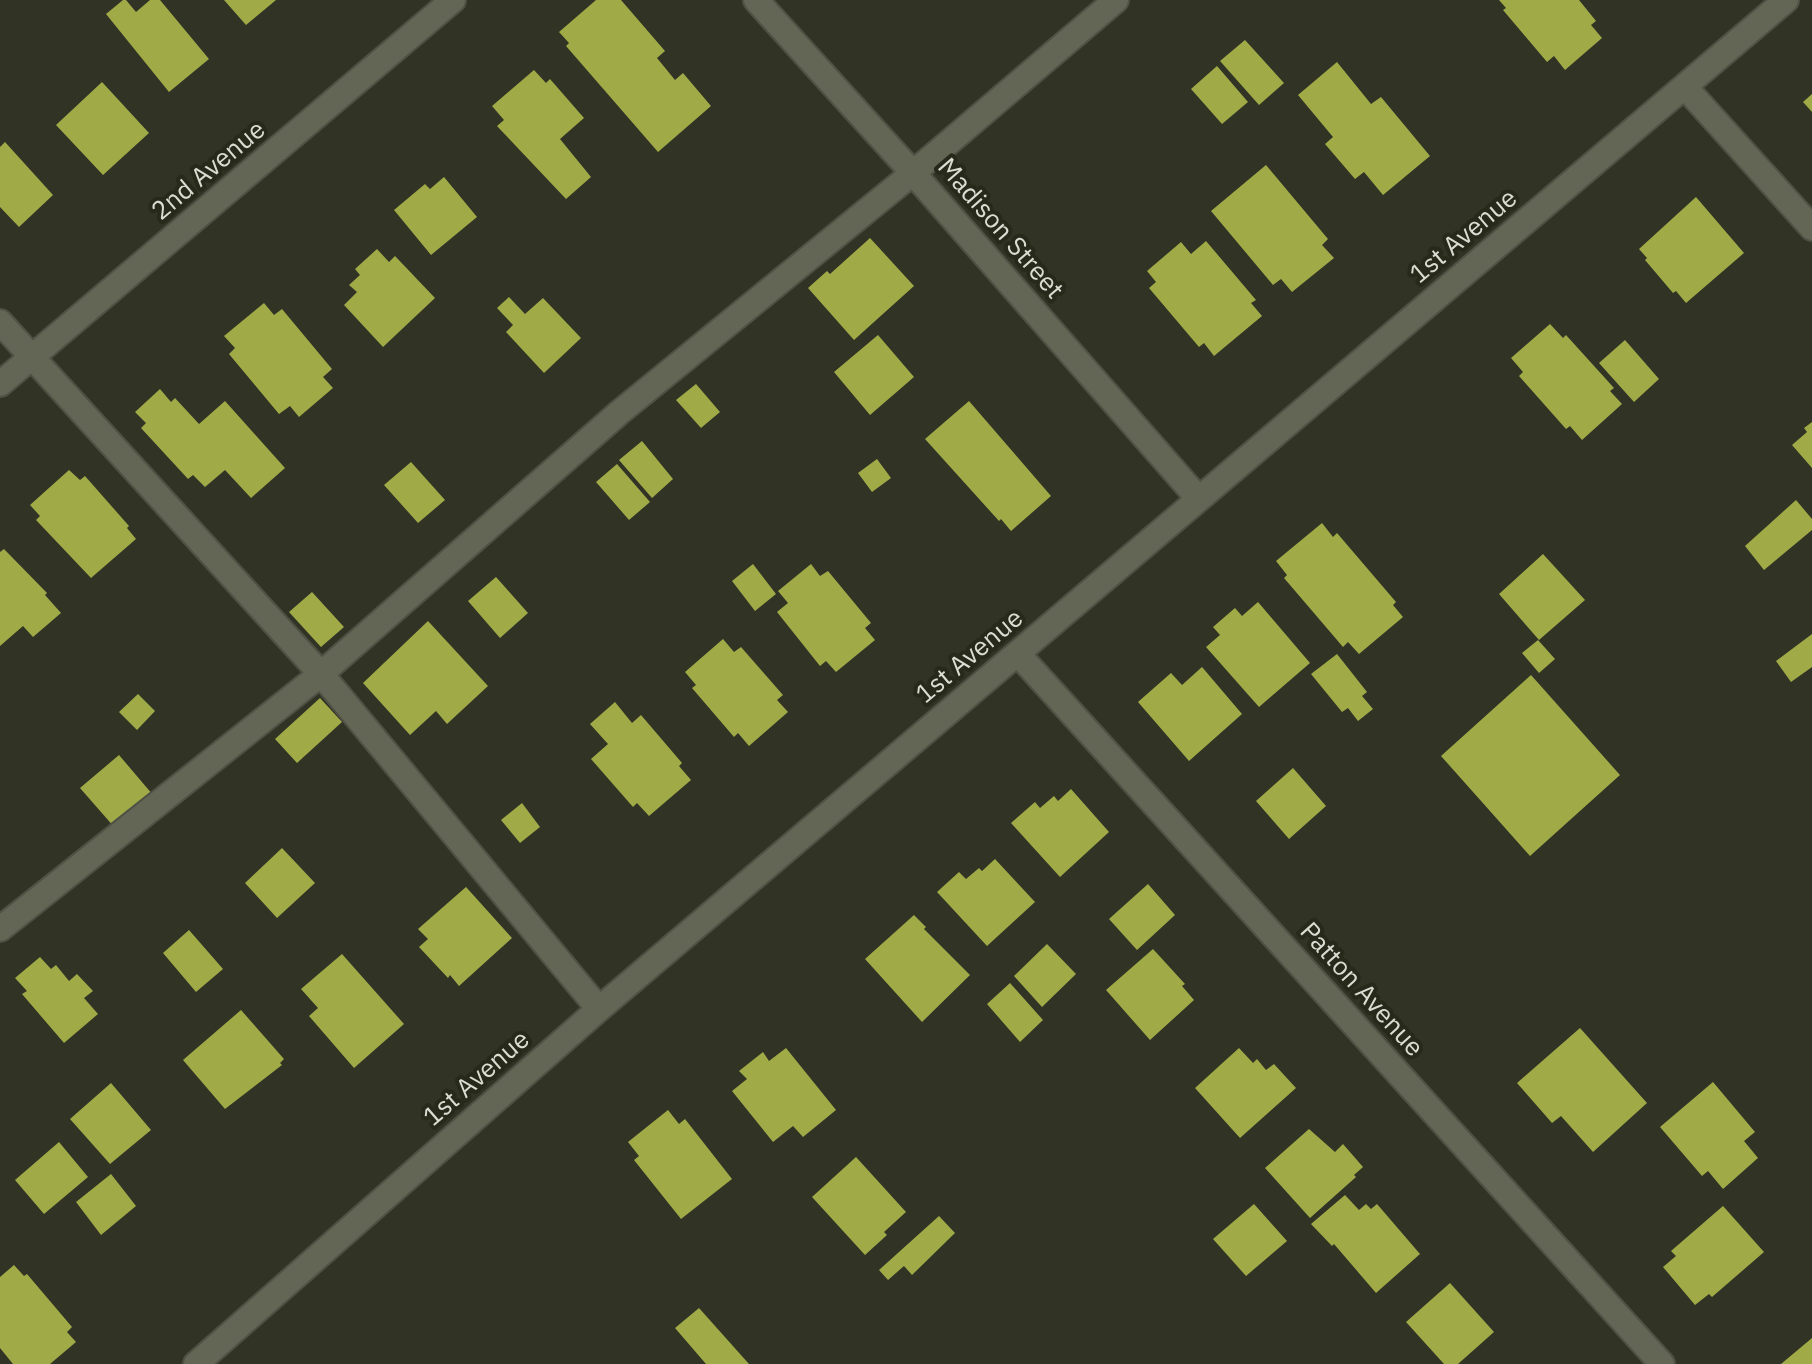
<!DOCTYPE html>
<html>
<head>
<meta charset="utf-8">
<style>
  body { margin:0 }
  canvas { display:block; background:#313325 }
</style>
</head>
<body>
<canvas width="1812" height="1364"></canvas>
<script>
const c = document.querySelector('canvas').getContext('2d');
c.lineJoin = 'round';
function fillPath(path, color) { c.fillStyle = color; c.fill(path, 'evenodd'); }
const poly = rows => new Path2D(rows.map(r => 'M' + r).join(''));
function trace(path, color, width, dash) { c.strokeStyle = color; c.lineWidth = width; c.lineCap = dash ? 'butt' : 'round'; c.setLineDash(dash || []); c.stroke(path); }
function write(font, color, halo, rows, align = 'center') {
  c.font = font + ' "IBM Plex Sans",sans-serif'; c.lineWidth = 8; c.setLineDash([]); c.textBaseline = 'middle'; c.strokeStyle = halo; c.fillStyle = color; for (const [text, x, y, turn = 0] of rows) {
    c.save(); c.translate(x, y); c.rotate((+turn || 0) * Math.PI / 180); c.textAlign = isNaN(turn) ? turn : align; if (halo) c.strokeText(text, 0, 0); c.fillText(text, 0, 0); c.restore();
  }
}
fillPath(poly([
  [123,0,126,0,136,12,150,0,160,0,209,59,169,92,106,14],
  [224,0,276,0,246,25],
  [596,0,621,0,665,51,657,58,675,80,683,73,711,106,658,152,566,46,569,43,559,32],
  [1499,0,1579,0,1596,21,1591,25,1602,38,1565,70,1554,56,1547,62,1503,10,1506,8],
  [1245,40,1284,83,1259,105,1220,61],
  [1337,62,1371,104,1381,97,1430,156,1383,195,1364,172,1355,179,1325,144,1333,137,1298,95],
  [1217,66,1248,102,1222,124,1191,89],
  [534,70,546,83,550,79,584,118,560,139,591,177,566,199,497,126,504,120,492,106],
  [102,82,149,133,103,175,56,125],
  [1812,94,1812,112,1803,102],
  [5,142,53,195,19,227,0,207,0,147],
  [1266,165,1328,239,1322,245,1334,258,1292,292,1281,279,1273,285,1211,211],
  [444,177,477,217,431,255,394,210,425,184,430,189],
  [1696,197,1744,253,1686,303,1676,291,1673,293,1645,260,1647,258,1639,249],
  [870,238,914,286,854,340,808,288,827,271,830,274],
  [1206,241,1256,300,1251,303,1262,316,1214,356,1204,343,1199,347,1149,288,1156,282,1147,271,1181,242,1191,254],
  [377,249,389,262,395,256,435,298,383,347,344,305,357,292,349,285,360,275,355,269],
  [509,297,525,314,543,298,581,338,544,373,506,332,513,325,497,308],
  [264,303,274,315,282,309,332,369,323,377,333,388,299,417,290,406,279,414,229,354,235,348,224,336],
  [1550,324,1563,338,1566,335,1614,388,1610,391,1622,404,1582,440,1570,426,1566,429,1519,376,1523,372,1511,358],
  [878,335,914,377,870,415,834,372],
  [1625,340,1659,379,1634,402,1599,363],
  [696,384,720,412,701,428,676,400],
  [160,389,171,402,175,398,199,424,225,401,285,468,251,498,225,470,205,487,193,475,188,479,141,428,146,423,135,412],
  [969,401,1051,496,1011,531,1001,519,999,521,925,439],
  [1812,422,1812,468,1792,445,1807,432,1804,428],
  [642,441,673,479,652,498,619,460],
  [877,459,891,478,872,492,858,473],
  [411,462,445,500,418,523,384,485],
  [617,464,650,502,629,520,596,482],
  [69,470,80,480,85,476,129,526,127,528,136,539,91,578,36,520,40,516,30,505],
  [1796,500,1812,519,1812,530,1764,570,1745,546],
  [1322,523,1333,537,1337,533,1396,602,1393,605,1403,617,1359,654,1348,642,1343,647,1284,578,1287,575,1276,561],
  [4,549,47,593,45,595,61,613,33,637,23,626,0,646,0,552],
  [1543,554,1585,600,1539,640,1499,594],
  [753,564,776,594,755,611,732,581],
  [811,564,820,576,828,571,871,623,865,628,875,640,836,672,826,661,820,666,777,612,788,603,778,591],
  [496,577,528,613,500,638,468,601],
  [312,592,344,627,321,647,289,612],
  [1258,602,1310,663,1259,707,1206,647,1220,635,1213,627,1235,608,1242,616],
  [428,621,488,686,447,724,436,711,410,735,363,683],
  [1812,634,1812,667,1791,682,1776,661],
  [723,639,734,652,741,647,783,695,777,700,788,712,749,746,738,733,734,737,692,688,696,685,685,672],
  [1538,640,1555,659,1539,673,1522,653],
  [1337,654,1367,692,1362,696,1373,709,1358,721,1348,708,1342,712,1311,674],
  [1202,667,1242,714,1189,761,1138,702,1171,673,1182,685],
  [1531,675,1620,775,1530,856,1441,756],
  [138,694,155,711,137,730,119,712],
  [320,698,342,722,297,763,275,739],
  [615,702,632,723,641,715,682,763,679,766,691,780,649,816,637,803,633,807,591,759,608,744,590,724],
  [119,755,153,795,115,828,80,788],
  [1293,768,1326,806,1289,839,1256,801],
  [1071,789,1109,832,1060,877,1011,823,1035,802,1040,808,1054,796,1058,801],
  [522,803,540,827,520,843,501,820],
  [282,848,315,883,277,918,245,883],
  [995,859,1035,902,987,946,937,892,959,872,966,879,979,868,982,871],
  [1148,884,1175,915,1137,950,1109,919],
  [466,887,512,938,459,986,450,975,448,978,419,947,428,939,418,929],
  [914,915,926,927,924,929,970,975,922,1022,865,959],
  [189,930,223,969,196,992,163,953],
  [1047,944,1076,974,1042,1007,1014,976],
  [1153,949,1185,984,1182,986,1194,1000,1150,1040,1106,990],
  [342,954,404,1024,354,1068,309,1016,318,1008,301,989],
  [40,957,51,969,56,965,69,981,77,974,93,991,84,998,98,1014,64,1043,22,994,27,991,15,978],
  [1010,983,1043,1020,1020,1042,987,1004],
  [241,1010,284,1059,280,1063,282,1065,225,1109,183,1060],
  [1580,1028,1647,1103,1593,1152,1561,1116,1552,1123,1517,1083],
  [786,1048,836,1110,803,1137,793,1126,773,1142,732,1091,747,1079,739,1071,763,1052,769,1061],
  [1239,1048,1253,1063,1257,1059,1266,1070,1274,1064,1296,1088,1240,1138,1195,1088],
  [1713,1082,1755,1132,1744,1141,1758,1158,1723,1189,1708,1171,1702,1176,1660,1127],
  [111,1083,151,1130,110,1164,70,1119],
  [668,1110,679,1124,685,1119,732,1179,681,1219,634,1160,639,1156,628,1142],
  [1309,1129,1335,1152,1343,1144,1363,1167,1354,1175,1356,1177,1310,1218,1265,1168],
  [59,1142,88,1177,44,1214,15,1180],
  [856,1157,906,1212,884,1232,887,1235,865,1255,812,1197],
  [111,1174,136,1206,101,1235,76,1202],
  [1345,1195,1359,1210,1366,1204,1371,1209,1377,1204,1420,1254,1376,1293,1334,1244,1332,1246,1311,1224],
  [1254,1204,1287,1241,1246,1276,1213,1239],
  [1723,1206,1764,1252,1712,1297,1709,1294,1695,1305,1663,1267,1676,1256,1671,1251],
  [939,1216,955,1233,912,1275,904,1266,888,1280,879,1270],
  [14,1265,24,1276,27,1274,72,1327,67,1332,76,1342,50,1364,13,1364,0,1348,0,1277],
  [1450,1283,1494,1332,1458,1364,1444,1364,1406,1322],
  [699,1308,749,1364,706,1364,675,1328],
  [1812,1338,1812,1364,1781,1364]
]), '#a0ab47');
const service = poly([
  [0,322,321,674,599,1009],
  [0,929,321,674,620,412,913,173,1116,0]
]);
const minor = poly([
  [756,0,913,173,1198,498],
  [1685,87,1812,228],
  [0,384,453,0],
  [1018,654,1662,1364],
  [196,1364,599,1009,1786,0]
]);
trace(service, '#4f5144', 28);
trace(minor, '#4f5144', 28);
trace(service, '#636555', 24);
trace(minor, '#636555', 24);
write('26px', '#dbddd3', '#27291b', [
  ["2nd Avenue",209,171,-40],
  ["Madison Street",1000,229,49],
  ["1st Avenue",1464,237,-40],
  ["1st Avenue",970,657,-40],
  ["Patton Avenue",1361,990,48],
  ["1st Avenue",477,1079,-41]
]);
</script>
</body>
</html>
